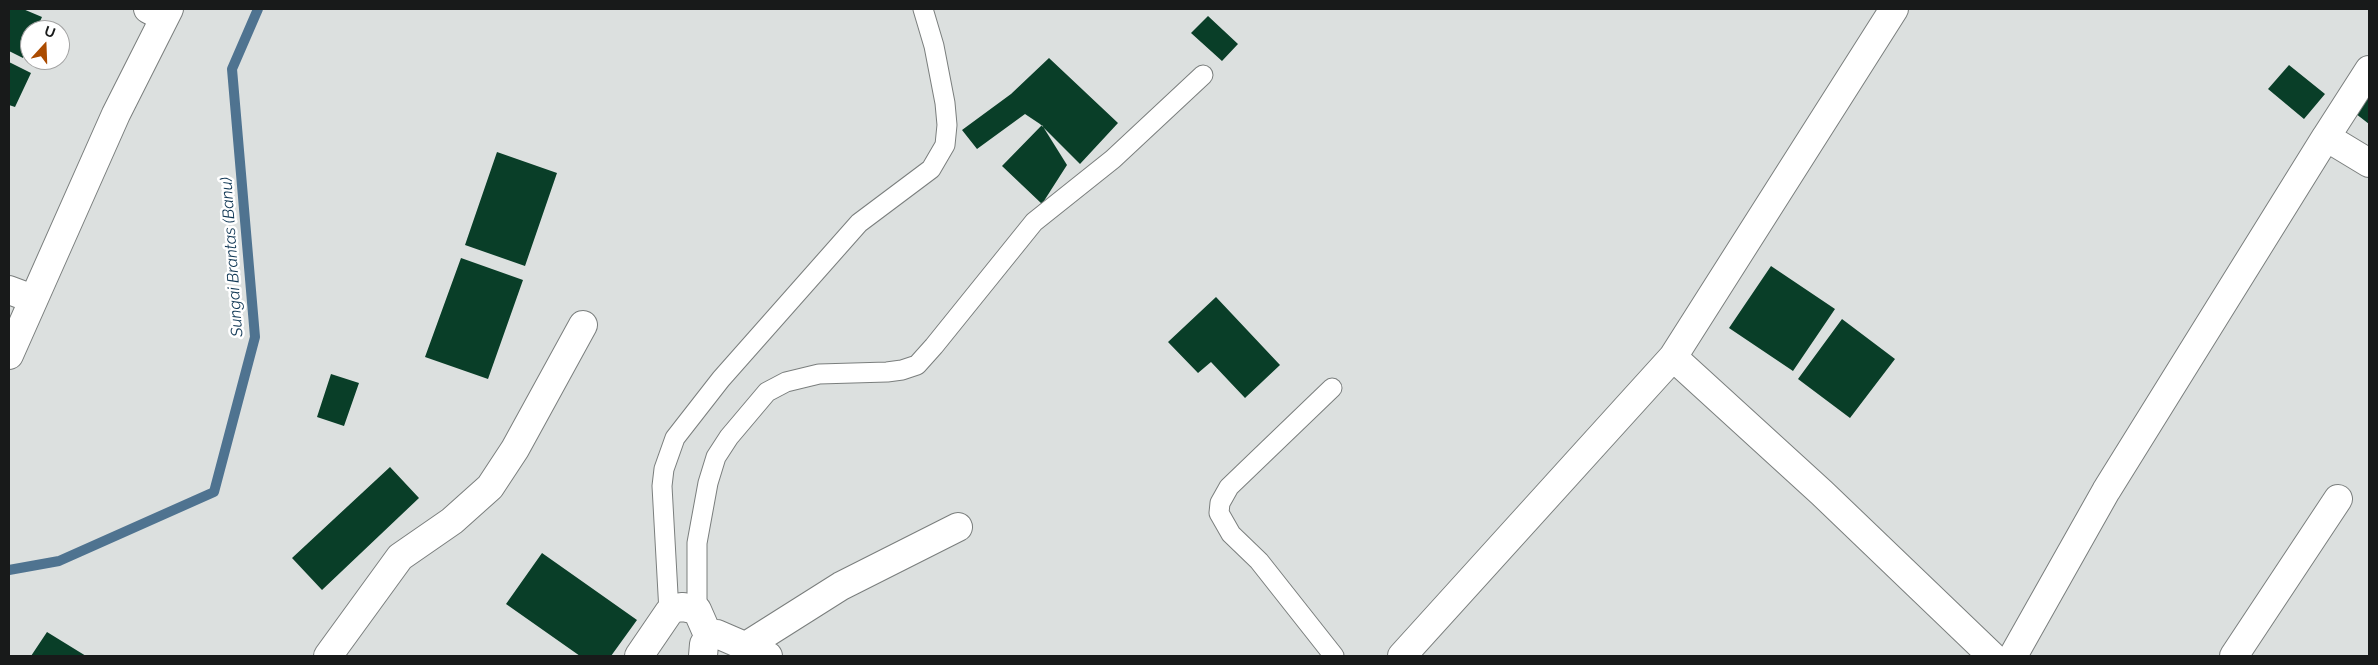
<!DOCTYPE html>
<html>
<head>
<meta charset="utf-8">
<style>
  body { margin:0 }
  #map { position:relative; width:2378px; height:665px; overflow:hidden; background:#dce0df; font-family:Raleway,sans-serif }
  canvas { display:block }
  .frame { position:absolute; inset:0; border:10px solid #181a1a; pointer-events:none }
  .north { position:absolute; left:20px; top:20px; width:50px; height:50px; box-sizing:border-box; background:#fff; border:1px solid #a3a3a3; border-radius:50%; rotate:20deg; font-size:14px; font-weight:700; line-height:20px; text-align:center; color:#181a1a }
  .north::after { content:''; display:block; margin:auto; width:18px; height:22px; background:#ab4b00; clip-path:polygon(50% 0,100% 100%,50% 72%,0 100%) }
</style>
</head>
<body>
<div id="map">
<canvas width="2378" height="665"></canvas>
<div class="frame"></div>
<div class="north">U</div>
</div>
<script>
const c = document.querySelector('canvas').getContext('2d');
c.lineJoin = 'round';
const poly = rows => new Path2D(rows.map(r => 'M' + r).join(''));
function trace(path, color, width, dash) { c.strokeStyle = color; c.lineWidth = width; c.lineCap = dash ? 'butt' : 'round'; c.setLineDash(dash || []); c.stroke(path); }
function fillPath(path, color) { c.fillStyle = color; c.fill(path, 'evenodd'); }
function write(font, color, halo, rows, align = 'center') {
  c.font = font + ' Raleway,sans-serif'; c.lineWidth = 5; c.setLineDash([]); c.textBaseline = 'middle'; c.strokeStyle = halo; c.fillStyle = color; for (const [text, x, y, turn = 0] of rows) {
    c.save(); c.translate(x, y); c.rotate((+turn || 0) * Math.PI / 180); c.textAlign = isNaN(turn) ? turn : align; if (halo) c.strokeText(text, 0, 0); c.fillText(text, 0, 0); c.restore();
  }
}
trace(poly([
  [9,570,59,561,214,492,255,337,232,69,258,9]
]), '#4f7390', 10);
fillPath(poly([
  [9,9,23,9,42,17,36,30,30,30,30,43,23,58,9,51],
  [1208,16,1238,44,1222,61,1191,33],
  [1049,58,1118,123,1080,164,1040,124,1025,114,977,149,962,130,1011,94],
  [9,62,31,73,15,107,9,105],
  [2289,65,2325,94,2304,119,2268,89],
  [2369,88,2369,124,2351,110],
  [1042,125,1067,165,1042,204,1002,166],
  [497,152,557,173,525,266,465,245],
  [461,258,523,280,488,379,425,357],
  [1771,266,1835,309,1793,371,1729,328],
  [1216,297,1280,365,1245,398,1211,362,1198,373,1168,342],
  [1842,319,1895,359,1850,418,1798,379],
  [331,374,359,383,344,426,317,417],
  [390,467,419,498,322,590,292,558],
  [542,553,637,620,611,656,580,656,506,604],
  [47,632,86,656,31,656]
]), '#093e28');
const service = poly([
  [1332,388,1229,487,1220,503,1219,513,1231,534,1259,561,1334,656],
  [697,610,697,543,708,483,716,457,729,437,767,392,786,382,819,374,887,372,902,370,917,365,934,346,1034,222,1113,159,1203,75],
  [669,612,662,486,664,469,675,438,721,379,859,223,931,169,945,145,947,125,945,103,934,46,923,9]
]);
const minor = poly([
  [148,9,163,17],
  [2369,70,2326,137,2369,163],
  [9,290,33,299],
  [1673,357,1822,493,1992,656],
  [746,646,841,586,958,527],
  [328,656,400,557,452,521,490,487,515,449,583,325],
  [639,656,669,612,675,608,683,607,697,610,708,635],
  [703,656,704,644,711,634,717,634,768,656],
  [1402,656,1673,357,1894,9],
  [2013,656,2106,491,2326,137],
  [2234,656,2338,499]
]);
const tertiary = poly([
  [9,355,116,114,169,9]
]);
trace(service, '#7a7e7d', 21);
trace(minor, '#7a7e7d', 30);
trace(tertiary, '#7a7e7d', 30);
trace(service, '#fff', 19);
trace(minor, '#fff', 28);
trace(tertiary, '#fff', 28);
write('italic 16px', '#123956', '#fff', [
  ["Sungai Brantas (Banu)",232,257,-94]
]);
</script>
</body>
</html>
